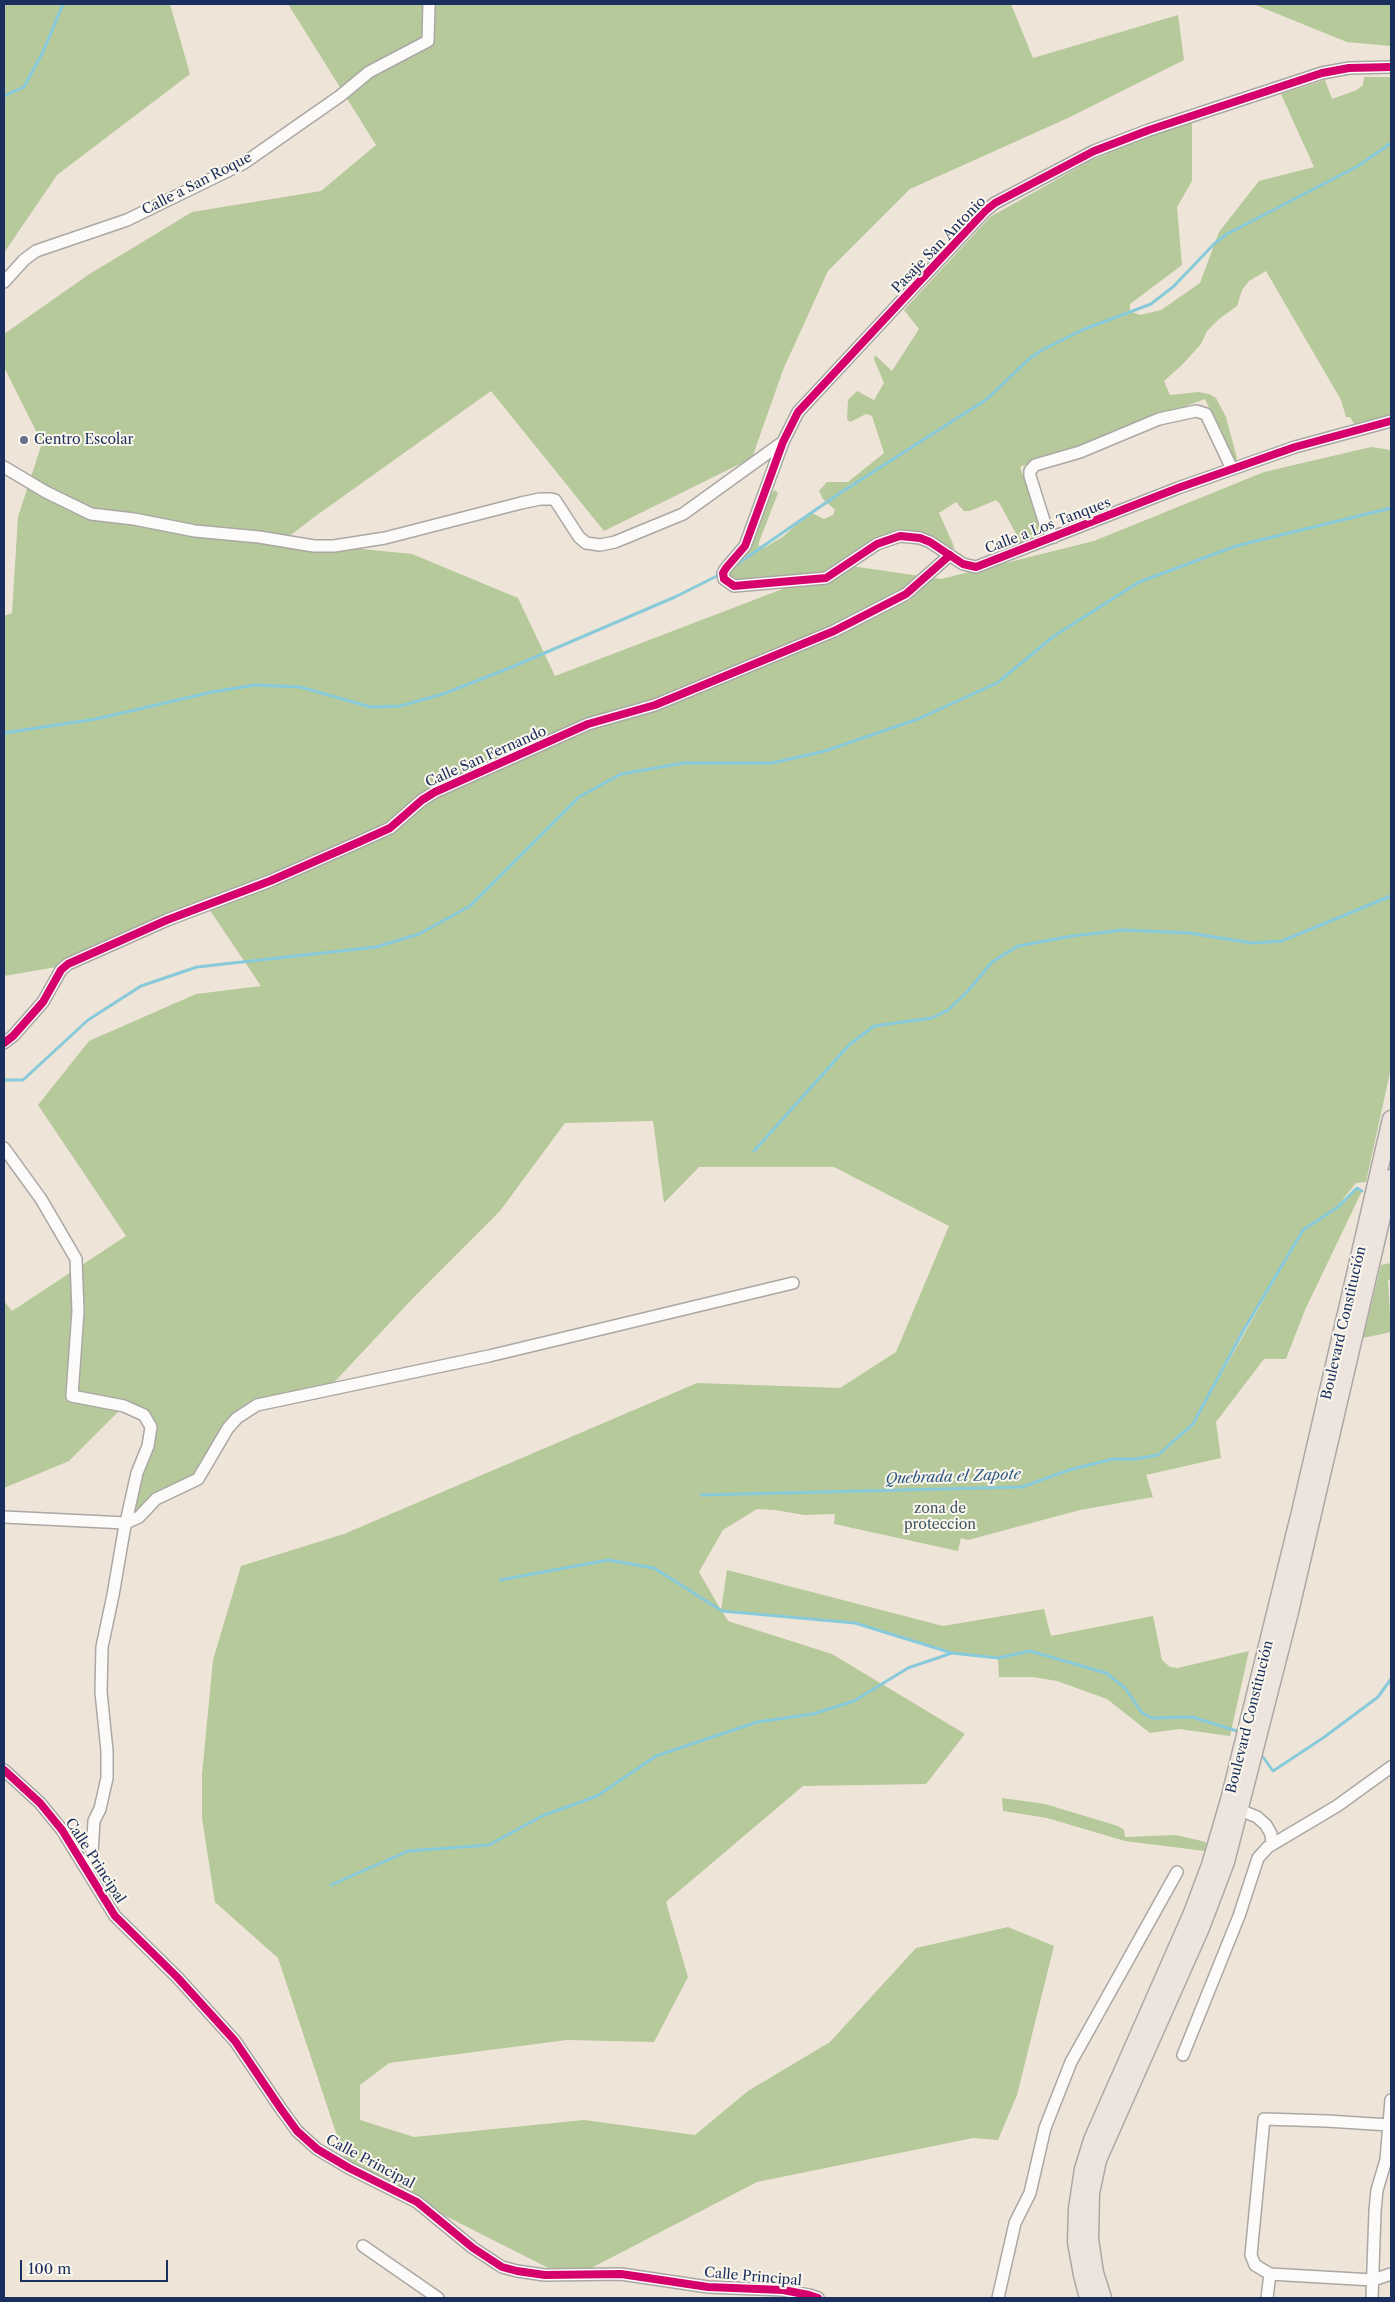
<!DOCTYPE html>
<html>
<head>
<meta charset="utf-8">
<style>
  body { margin:0 }
  #map { position:relative; width:1395px; height:2302px; overflow:hidden; background:#eee5d8; font-family:"Libre Caslon Text",serif }
  canvas { display:block }
  .frame { position:absolute; inset:0; border:5px solid #1b2f5e; pointer-events:none }
  .scale { position:absolute; left:20px; top:2260px; width:148px; height:22px; box-sizing:border-box; border:2px solid #1b2f5e; border-top:0; padding-left:6px; font-size:15px; line-height:18px; white-space:nowrap; color:#1b2f5e; -webkit-text-stroke:4px #fbf7ec; paint-order:stroke }
</style>
</head>
<body>
<div id="map">
<canvas width="1395" height="2302"></canvas>
<div class="frame"></div>
<div class="scale">100 m</div>
</div>
<script>
const c = document.querySelector('canvas').getContext('2d');
c.lineJoin = 'round';
function fillPath(path, color) { c.fillStyle = color; c.fill(path, 'evenodd'); }
const poly = rows => new Path2D(rows.map(r => 'M' + r).join(''));
function trace(path, color, width, dash) { c.strokeStyle = color; c.lineWidth = width; c.lineCap = dash ? 'butt' : 'round'; c.setLineDash(dash || []); c.stroke(path); }
function write(font, color, halo, rows, align = 'center') {
  c.font = font + ' "Libre Caslon Text",serif'; c.lineWidth = 4; c.setLineDash([]); c.textBaseline = 'middle'; c.strokeStyle = halo; c.fillStyle = color; for (const [text, x, y, turn = 0] of rows) {
    c.save(); c.translate(x, y); c.rotate((+turn || 0) * Math.PI / 180); c.textAlign = isNaN(turn) ? turn : align; if (halo) c.strokeText(text, 0, 0); c.fillText(text, 0, 0); c.restore();
  }
}
fillPath(poly([
  [4,4,170,4,190,74,57,175,4,253],
  [288,4,1011,4,1033,58,1178,15,1184,60,1068,118,910,189,828,271,783,370,752,458,604,531,491,391,317,515,283,541,412,554,518,598,555,676,814,577,732,581,728,574,754,539,771,494,775,490,778,493,759,542,759,547,764,548,784,536,807,514,814,514,824,519,833,515,835,510,823,499,819,491,827,482,848,482,884,453,872,416,866,414,850,422,847,419,848,400,857,391,874,400,884,383,874,359,875,355,892,371,919,329,904,310,990,217,1088,162,1192,114,1192,181,1177,207,1182,265,1130,304,1130,311,1140,315,1161,310,1200,283,1219,232,1259,181,1314,167,1281,94,1325,80,1332,99,1357,90,1363,85,1364,77,1391,77,1391,417,1356,427,1350,417,1346,417,1341,400,1266,271,1249,281,1242,290,1237,306,1219,319,1207,331,1201,344,1182,365,1164,381,1170,395,1198,392,1209,394,1216,398,1226,417,1237,458,1235,463,1205,399,1020,467,1044,533,1043,536,1022,545,1000,504,996,500,970,511,964,511,956,502,939,513,953,544,954,548,952,549,922,534,904,530,893,533,844,565,941,579,1094,541,1264,472,1371,447,1391,450,1391,1068,1366,1182,1356,1183,1340,1203,1357,1188,1362,1191,1305,1310,1286,1359,1264,1359,1216,1422,1221,1458,1146,1475,1153,1497,1080,1510,968,1540,961,1538,958,1551,834,1524,835,1514,804,1515,775,1510,757,1509,723,1530,699,1572,721,1610,727,1570,943,1626,1044,1609,1051,1636,1153,1616,1162,1660,1170,1667,1178,1668,1249,1651,1230,1736,1179,1729,1150,1733,1107,1699,1057,1681,1033,1677,999,1677,998,1658,952,1653,855,1623,722,1611,728,1621,832,1654,965,1734,926,1784,803,1786,666,1902,688,1977,654,2042,567,2040,389,2063,360,2085,360,2120,414,2137,584,2120,695,2135,748,2091,830,2042,916,1948,1008,1927,1054,1946,1017,2095,998,2140,973,2138,757,2182,570,2279,347,2166,278,1958,215,1902,202,1818,202,1774,213,1660,241,1566,344,1534,697,1383,840,1388,896,1352,949,1226,834,1167,699,1167,664,1203,653,1121,565,1123,500,1211,414,1297,326,1391,257,1405,237,1418,198,1479,126,1523,151,1427,124,1406,69,1461,4,1488,4,1301,12,1311,126,1236,38,1105,89,1041,196,994,261,986,203,900,79,963,4,976,4,616,12,613,18,517,42,443,4,367,4,334,88,275,192,212,321,191,376,145],
  [1293,1248,1193,1424,1181,1434,1192,1424,1241,1332],
  [1253,4,1391,4,1391,46,1347,42],
  [1391,1263,1391,1279,1388,1280,1391,1332,1363,1338,1381,1265],
  [1002,1798,1045,1804,1118,1826,1124,1830,1125,1837,1176,1835,1206,1842,1205,1851,1125,1841,1047,1818,1003,1811]
]), '#b6c99b');
trace(poly([
  [4,96,24,87,43,52,63,4],
  [733,567,837,495,987,399,1030,358,1042,350,1082,330,1151,304,1174,286,1215,243,1227,234,1358,166,1391,143],
  [4,733,96,719,212,692,255,685,300,687,371,707,400,706,443,694,512,667,675,597,721,574],
  [4,1080,23,1080,88,1020,141,986,197,967,376,947,419,934,470,906,579,797,621,774,684,763,772,763,825,751,918,719,997,683,1054,636,1139,582,1236,546,1391,508],
  [754,1151,849,1045,874,1026,932,1018,948,1010,968,991,992,962,1018,946,1072,936,1124,930,1189,933,1252,943,1282,941,1391,896],
  [701,1495,1022,1487,1069,1470,1113,1459,1135,1459,1158,1455,1193,1424,1242,1333,1303,1230,1338,1207,1357,1188,1362,1191],
  [500,1580,608,1560,654,1568,722,1611,855,1623,952,1653,998,1658,1030,1651,1106,1673,1125,1688,1142,1713,1152,1718,1192,1717,1240,1732],
  [1263,1757,1273,1771,1323,1738,1378,1697,1391,1679],
  [331,1885,408,1851,489,1845,542,1816,597,1796,656,1756,757,1722,813,1714,854,1701,908,1668,952,1653]
]), '#88cada', 3);
const minor = poly([
  [1391,67,1349,68,1322,73,1149,130,1094,151,995,203,985,211,798,412,783,442,745,546,726,568,723,573,724,579,734,586,826,578,877,544,900,536,920,538,930,542,963,564,976,567,1178,488,1295,447,1391,421],
  [4,282,24,260,36,251,127,220,244,163,340,96,369,72,428,41,429,4],
  [4,467,46,492,91,514,134,519,195,531,259,537,314,546,334,546,385,538,521,503,540,499,551,499,555,500,579,537,586,543,600,545,615,542,683,514,783,442],
  [1054,537,1046,527,1030,476,1030,471,1035,465,1080,452,1159,419,1196,411,1206,414,1232,469],
  [4,1043,13,1036,43,1002,61,970,68,964,167,920,270,881,359,842,390,828,422,800,435,792,588,724,655,705,834,631,906,594,950,555],
  [4,1148,41,1199,76,1259,78,1311,72,1396,124,1406,144,1415,151,1427,148,1446,137,1473,124,1531,113,1595,102,1647,101,1692,107,1751,107,1778,100,1809,94,1821,92,1853,88,1871],
  [4,1517,126,1523,139,1517,156,1499,198,1479,228,1428,237,1418,257,1405,489,1356,793,1283],
  [4,1770,40,1803,62,1830,115,1916,177,1977,235,2041,281,2109,297,2131,317,2149,349,2168,417,2202,473,2248,502,2267,517,2271,545,2275,621,2274,708,2287,783,2290,809,2295,818,2298],
  [1240,1810,1257,1817,1266,1825,1271,1834,1272,1844],
  [1183,2055,1239,1916,1258,1858,1268,1847,1337,1806,1391,1767],
  [1389,2125,1327,2121,1264,2119,1251,2255,1255,2265,1270,2274,1373,2280,1391,2274],
  [363,2246,438,2298],
  [998,2298,1015,2223,1030,2193,1045,2128,1071,2062,1177,1872],
  [1267,2298,1270,2274],
  [1372,2298,1375,2211,1377,2190,1386,2160,1391,2100]
]);
const highway = poly([
  [1088,2298,1082,2275,1076,2242,1077,2209,1083,2169,1092,2140,1192,1913,1210,1865,1229,1800,1300,1512,1391,1119],
  [1103,2298,1095,2273,1090,2239,1091,2193,1098,2160,1201,1928,1226,1862,1290,1612,1391,1178]
]);
trace(minor, '#aaa7a5', 14);
trace(highway, '#aaa7a5', 19);
trace(minor, '#fcfbf9', 11);
trace(highway, '#ede5dd', 16);
trace(poly([
  [1391,67,1349,68,1322,73,1149,130,1094,151,995,203,985,211,798,412,783,442,745,546,726,568,723,573,724,579,734,586,826,578,877,544,900,536,920,538,930,542,963,564,976,567,1178,488,1295,447,1391,421],
  [4,1043,13,1036,43,1002,61,970,68,964,167,920,270,881,359,842,390,828,422,800,435,792,588,724,655,705,834,631,906,594,950,555],
  [4,1770,40,1803,62,1830,115,1916,177,1977,235,2041,281,2109,297,2131,317,2149,349,2168,417,2202,473,2248,502,2267,517,2271,545,2275,621,2274,708,2287,783,2290,809,2295,818,2298]
]), '#d6006c', 8);
for (const [x, y, r, color] of [
  [24,440,5,"#656f89"]
]) { const dot = new Path2D(); dot.arc(x, y, r, 0, 2 * Math.PI); c.fillStyle = color; c.fill(dot); trace(dot, '#fbf7ec', 2); }
write('14px', '#1b2f5e', '#fbf7ec', [
  ["Calle a San Roque",197,184,-27],
  ["Pasaje San Antonio",939,245,-46],
  ["Calle a Los Tanques",1048,526,-21],
  ["Calle San Fernando",486,757,-24],
  ["Boulevard Constitución",1344,1323,-77],
  ["Boulevard Constitución",1250,1717,-76],
  ["Calle Principal",95,1861,57],
  ["Calle Principal",370,2162,28],
  ["Calle Principal",753,2277,5]
]);
write('14px', '#1b2f5e', '#fbf7ec', [
  ["Centro Escolar",34,440]
], 'left');
write('14px', '#3f5765', '#fbf7ec', [
  ["zona de",940,1509],
  ["proteccion",940,1525]
]);
write('italic 15px', '#2f5a84', '#fbf7ec', [
  ["Quebrada el Zapote",953,1477,-2]
]);
</script>
</body>
</html>
